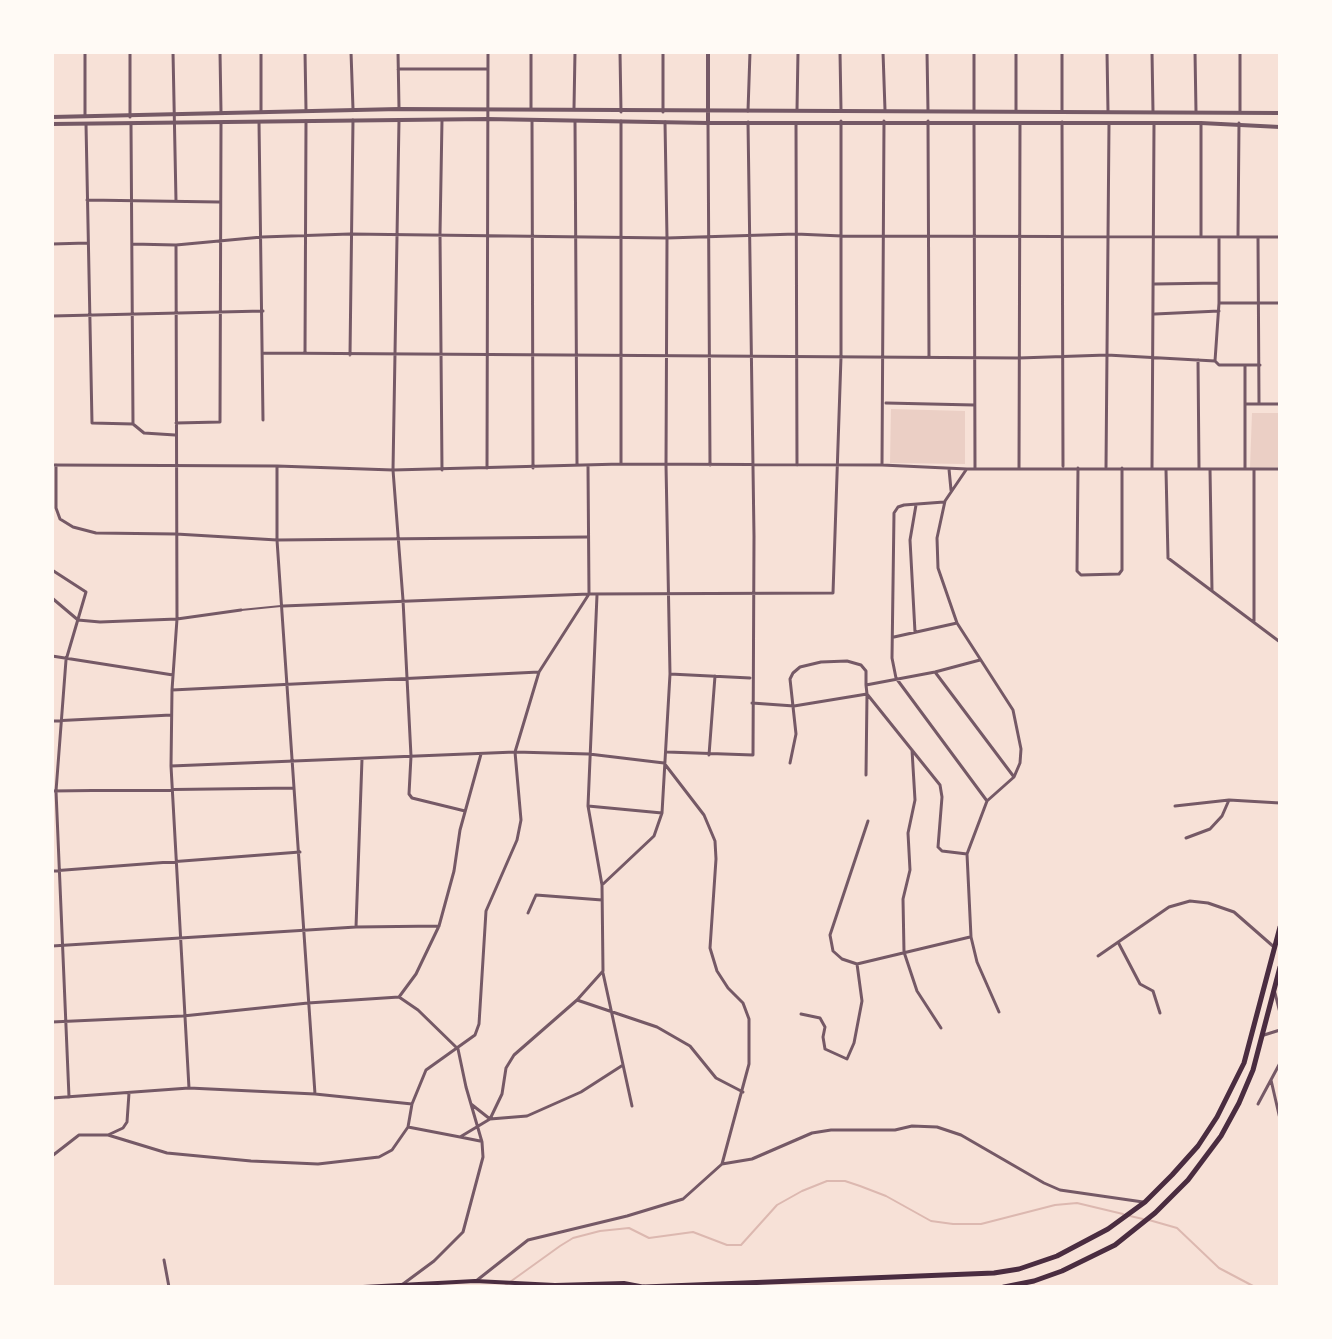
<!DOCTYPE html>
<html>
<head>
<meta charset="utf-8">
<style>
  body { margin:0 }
  #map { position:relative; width:1332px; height:1339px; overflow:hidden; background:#f7e1d7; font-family:"Asap Condensed",sans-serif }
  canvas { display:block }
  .frame { position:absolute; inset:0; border:54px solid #fffaf5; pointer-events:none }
</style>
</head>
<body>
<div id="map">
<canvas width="1332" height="1339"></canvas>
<div class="frame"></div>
</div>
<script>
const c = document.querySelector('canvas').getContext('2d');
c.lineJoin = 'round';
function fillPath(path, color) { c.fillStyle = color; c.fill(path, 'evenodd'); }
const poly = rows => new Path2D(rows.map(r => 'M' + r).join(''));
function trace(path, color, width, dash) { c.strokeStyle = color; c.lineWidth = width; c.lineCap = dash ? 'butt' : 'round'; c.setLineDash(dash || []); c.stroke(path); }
fillPath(poly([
  [891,409,965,411,965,464,890,463],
  [1252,413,1280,413,1280,467,1250,468]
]), '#ebcfc5');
trace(poly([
  [1130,1216,1143,1219],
  [1149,1220,1177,1228,1219,1268,1255,1287],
  [503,1287,560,1246,573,1238,600,1231,629,1228,649,1238,693,1232,727,1245,741,1245,777,1205,802,1191,827,1181,845,1181,860,1186,886,1196,931,1221,953,1224,981,1224,1055,1205,1077,1203,1123,1214]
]), '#dcb8b0', 2);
trace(poly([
  [241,610,281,606]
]), '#755966', 2);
trace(poly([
  [85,52,85,116],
  [173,52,176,201],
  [220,52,221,112],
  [261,52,261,112],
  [305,52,306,110],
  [351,52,353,109],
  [398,52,399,108],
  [531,52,531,108],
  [620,52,621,112],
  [663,52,663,112],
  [840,52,841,110],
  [883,52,885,110],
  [927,52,928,111],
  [1016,52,1016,111],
  [1062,52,1062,111],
  [1107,52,1108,112],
  [1152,52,1153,112],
  [1195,52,1196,112],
  [398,69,487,69],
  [574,108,575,52],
  [797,110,798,52],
  [748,111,750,52],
  [974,111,974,52],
  [1240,112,1240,52],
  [130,117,130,52],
  [399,120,393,470,403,600,411,756,409,794,412,798,465,811],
  [442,120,440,234,442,470],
  [532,120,533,468],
  [575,121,577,465],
  [621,121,621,464],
  [928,121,929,357],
  [259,122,263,420],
  [1062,122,1063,466],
  [708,123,710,465],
  [86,124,92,423,133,424,144,433,175,435],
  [974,124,975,468],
  [131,125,133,424],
  [796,125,797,465],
  [87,200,219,202],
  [1238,235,1239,123],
  [1201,236,1201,124],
  [1258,237,1259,404],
  [52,244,87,243],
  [132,244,176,245,262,237,350,234,667,238,796,234,842,236,1280,237],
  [176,245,177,619,172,690,171,766,189,1088],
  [1155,284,1219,283],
  [1219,303,1280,303],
  [1155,314,1219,311],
  [52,316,263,311],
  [263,353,1019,358,1107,355,1215,361,1219,365,1260,365],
  [305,353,306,121],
  [350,355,353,120],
  [1198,360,1199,468],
  [1215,361,1219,303,1219,237],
  [1245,365,1245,469],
  [886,403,974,405],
  [1245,404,1280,404],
  [176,423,220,422,221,124],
  [52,465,277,466,393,470,621,464,882,465,967,469,1280,469],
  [56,465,56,508,60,519,73,527,96,533,176,534,277,540,587,537],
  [882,465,884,121],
  [277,466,277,540,315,1094],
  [1106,467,1109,123],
  [487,468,488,52],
  [1019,468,1020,124],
  [1078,468,1077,571,1081,575,1119,574,1122,570,1122,468],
  [1152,468,1154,124],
  [949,469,951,490],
  [1210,469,1212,591],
  [966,470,945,501,937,538,938,568,957,623,1013,710,1021,749,1020,763,1014,777,987,801,967,854,971,937,977,962,999,1012],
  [1166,470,1168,558,1280,642],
  [944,502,904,505,898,507,894,513,892,658,896,678,987,801],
  [52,570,86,592,66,660,56,791,69,1097],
  [597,595,588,806,602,885],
  [52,598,78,620,100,622,177,619,241,610],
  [283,606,589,594,833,593,841,357,841,121],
  [1254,621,1254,469],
  [915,632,910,540,916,505],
  [894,637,957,623],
  [52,656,173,675],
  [935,672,1014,777],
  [670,674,750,678],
  [172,690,539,672],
  [752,703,794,706,867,694,866,685,935,672,980,660],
  [52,721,171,715],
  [912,750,915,800,908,833,910,870,903,899,904,952,917,991,941,1028],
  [667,752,753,755,754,536,748,122],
  [709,755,715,676],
  [790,763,796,734,790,679,793,673,800,667,821,662,847,661,861,665,866,671,866,685],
  [171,766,515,752,589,754,664,763,704,815,715,841,716,859,710,948,717,971,728,988,743,1003,749,1019,749,1064,722,1164,683,1199,627,1216,528,1240,476,1281],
  [866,775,867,694,940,785,942,797,938,847,942,851,967,854],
  [52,791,294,788],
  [588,806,662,813],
  [1175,806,1229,800,1280,803],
  [868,821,830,935,833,951,842,959,857,964,970,937],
  [1186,838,1210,829,1222,816,1229,800],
  [52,871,300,852],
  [528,913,536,895,602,900],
  [356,927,362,759],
  [1118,942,1140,984,1153,991,1160,1013],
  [52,946,356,927,439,926],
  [1098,956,1169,907,1190,901,1208,903,1234,912,1274,947],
  [603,973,632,1106],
  [1275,993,1280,1013],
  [399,997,416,974,439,926,454,871,460,830,481,754],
  [577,1000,657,1027,690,1046,716,1078,743,1092],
  [801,1014,820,1018,825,1027,823,1037,825,1049,847,1059,854,1043,862,1001,857,964],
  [52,1022,183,1016,308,1003,399,997,418,1010,458,1049,466,1087,482,1142,483,1157,463,1232,434,1261,403,1284],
  [1264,1035,1280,1030],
  [1271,1080,1280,1119],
  [52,1098,189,1088,315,1094,412,1104],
  [471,1104,490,1119,502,1094,506,1068,514,1055,577,1000,603,971,602,885,654,836,662,813,670,674,666,465,667,238,665,122],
  [1258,1104,1280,1063],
  [408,1127,460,1137,490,1119,527,1116,581,1092,623,1065],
  [108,1135,123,1128,127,1122,129,1093],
  [460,1137,480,1141],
  [52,1156,79,1135,108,1135,167,1153,251,1161,318,1164,379,1157,392,1150,408,1127,412,1104,426,1070,475,1035,479,1024,486,911,517,840,521,820,515,752,539,672,589,594,588,466],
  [722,1164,752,1159,812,1133,831,1130,895,1130,912,1126,937,1127,961,1135,1044,1183,1060,1190,1143,1202],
  [164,1260,169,1287]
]), '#755966', 3);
trace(poly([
  [52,117,399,109,1280,113],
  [708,122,708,52],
  [52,124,487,119,708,123,1201,123,1280,127]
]), '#755966', 4);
trace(poly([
  [363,1287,475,1281,555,1285,624,1283,645,1287]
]), '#4a2c40', 4);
trace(poly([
  [644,1287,994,1273,1019,1269,1057,1256,1108,1229,1145,1202,1172,1175,1198,1146,1217,1117,1244,1063,1280,927],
  [1004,1287,1034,1281,1062,1271,1115,1245,1155,1213,1188,1180,1221,1136,1239,1103,1253,1070,1280,967]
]), '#4a2c40', 5);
</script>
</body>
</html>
